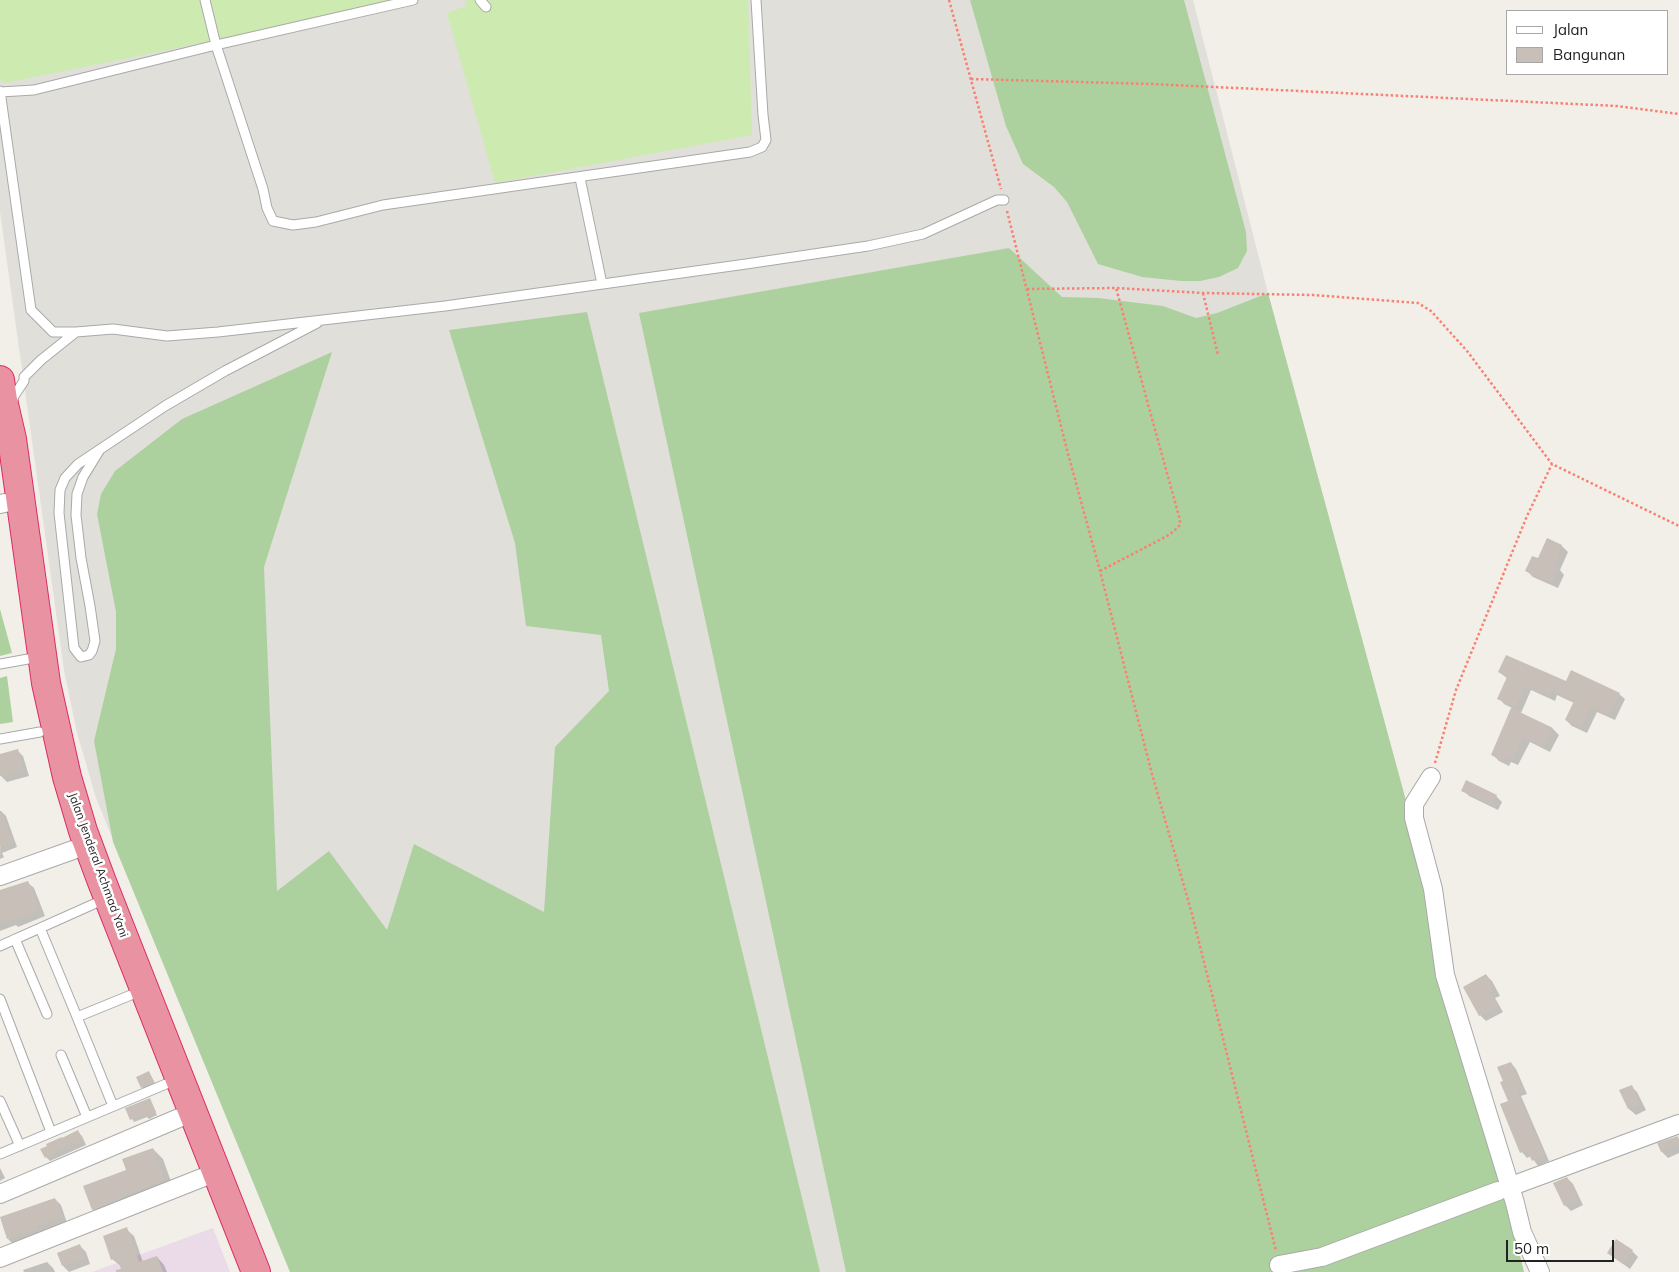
<!DOCTYPE html>
<html>
<head>
<meta charset="utf-8">
<style>
  body { margin:0 }
  #map { position:relative; width:1679px; height:1272px; overflow:hidden; background:#f2efe9; font-family:Mulish,sans-serif }
  canvas { display:block }
  .legend { position:absolute; left:1506px; top:10px; width:162px; height:65px; box-sizing:border-box; background:#fff; border:1px solid #a7a7a7; margin:0; padding:6px 9px; list-style:none; font-size:15px; color:#222 }
  .legend li { display:flex; align-items:center; gap:10px; height:25px }
  .legend b { width:25px; border:1px solid #a7a7a7 }
  .scale { position:absolute; left:1506px; top:1240px; width:108px; height:22px; box-sizing:border-box; border:2px solid #222; border-top:0; padding-left:6px; font-size:15px; line-height:18px; white-space:nowrap; color:#222; -webkit-text-stroke:4px #fff; paint-order:stroke }
</style>
</head>
<body>
<div id="map">
<canvas width="1679" height="1272"></canvas>
<ul class="legend">
<li><b style="height:6px;background:#fff"></b>Jalan</li>
<li><b style="height:14px;background:#c7bfb8"></b>Bangunan</li>
</ul>
<div class="scale">50 m</div>
</div>
<script>
const c = document.querySelector('canvas').getContext('2d');
c.lineJoin = 'round';
function fillPath(path, color) { c.fillStyle = color; c.fill(path, 'evenodd'); }
const poly = rows => new Path2D(rows.map(r => 'M' + r).join(''));
function trace(path, color, width, dash) { c.strokeStyle = color; c.lineWidth = width; c.lineCap = dash ? 'butt' : 'round'; c.setLineDash(dash || []); c.stroke(path); }
function write(font, color, halo, rows, align = 'center') {
  c.font = font + ' Mulish,sans-serif'; c.lineWidth = 5; c.setLineDash([]); c.textBaseline = 'middle'; c.strokeStyle = halo; c.fillStyle = color; for (const [text, x, y, turn = 0] of rows) {
    c.save(); c.translate(x, y); c.rotate((+turn || 0) * Math.PI / 180); c.textAlign = isNaN(turn) ? turn : align; if (halo) c.strokeText(text, 0, 0); c.fillText(text, 0, 0); c.restore();
  }
}
fillPath(poly([
  [213,1228,230,1272,92,1272]
]), '#ebdbe8');
fillPath(poly([
  [0,0,1193,0,1268,293,1424,867,1524,1272,290,1272,96,798,77,733,64,670,0,212]
]), '#e1dfda');
fillPath(poly([
  [0,0,413,0,5,83,0,79],
  [465,0,748,0,752,135,495,183,447,13,466,6]
]), '#cdebb0');
fillPath(poly([
  [970,0,1184,0,1246,232,1247,251,1238,268,1219,277,1200,281,1181,281,1142,277,1098,264,1067,202,1054,187,1023,164,1006,126],
  [1009,248,1062,297,1098,298,1163,306,1196,318,1217,313,1268,293,1424,867,1524,1272,846,1272,639,313],
  [587,312,820,1272,290,1272,113,842,94,741,116,649,116,612,97,514,101,494,115,471,182,419,332,352,264,567,277,891,329,851,387,930,414,844,544,912,555,747,609,691,601,635,526,626,515,543,449,330],
  [0,609,12,653,0,656],
  [7,676,13,722,0,724,0,678]
]), '#add19e');
fillPath(poly([
  [1548,540,1562,546,1568,552,1560,570,1564,575,1558,588,1533,577,1527,571,1539,560],
  [1499,672,1619,694,1625,699,1615,720,1597,712,1587,733,1572,726,1566,720,1574,703,1557,695,1555,701,1531,690,1521,713,1553,729,1559,735,1550,752,1530,742,1518,765,1511,762,1509,766,1499,761,1493,755,1512,708,1504,704,1499,698,1508,679],
  [17,750,23,756,29,776,7,782,1,776,0,773,0,755],
  [1463,790,1496,796,1502,802,1498,810,1469,796],
  [1,811,6,816,17,847,2,853,4,857,0,859],
  [27,882,34,888,45,916,18,927,16,925,0,931,0,893],
  [1486,975,1492,981,1500,996,1495,998,1503,1012,1486,1021,1480,1015],
  [1511,1063,1516,1069,1527,1094,1521,1096,1549,1161,1538,1166,1531,1156,1527,1158,1522,1152,1505,1082],
  [151,1076,156,1085,145,1090,142,1087],
  [1631,1086,1637,1092,1646,1110,1636,1115,1629,1109,1621,1091],
  [149,1099,157,1115,149,1119,147,1117,134,1122,126,1109],
  [78,1132,82,1136,86,1145,50,1161,46,1157,63,1139],
  [1677,1137,1679,1139,1679,1153,1668,1158,1662,1152,1659,1144],
  [153,1149,163,1159,174,1190,103,1219,93,1209,128,1171],
  [0,1168,5,1178,0,1181],
  [1567,1178,1573,1184,1583,1205,1571,1211,1565,1205],
  [55,1199,61,1205,67,1223,14,1245,8,1239],
  [126,1229,134,1236,143,1262,157,1257,164,1265,167,1272,123,1272,121,1266,112,1259],
  [80,1246,86,1252,90,1264,69,1272,63,1266],
  [1632,1251,1638,1257,1630,1269,1608,1253],
  [47,1262,53,1268,55,1272,24,1272,23,1270]
]), '#0003');
fillPath(poly([
  [1547,538,1562,545,1554,565,1559,568,1552,583,1525,571,1532,556,1538,558],
  [1506,655,1566,681,1571,670,1620,693,1609,715,1591,707,1581,728,1565,720,1574,701,1551,690,1549,696,1525,686,1515,707,1497,699,1507,677,1498,672],
  [1511,708,1553,728,1544,747,1523,737,1512,760,1504,757,1503,761,1491,755],
  [18,749,23,770,0,776,0,754],
  [1466,780,1497,795,1492,805,1461,791],
  [0,811,1,811,13,842,0,846],
  [28,881,40,910,10,922,9,919,0,923,0,890],
  [1486,974,1495,989,1490,992,1498,1006,1479,1016,1463,987],
  [1511,1062,1522,1088,1516,1090,1545,1155,1532,1161,1527,1150,1520,1153,1500,1104,1508,1101,1500,1082,1503,1081,1497,1067],
  [149,1071,154,1082,141,1088,136,1077],
  [1632,1085,1640,1104,1628,1109,1619,1090],
  [150,1098,156,1112,145,1117,144,1114,130,1120,125,1108],
  [78,1130,83,1140,45,1158,40,1149,47,1146,46,1144,62,1137,62,1138],
  [1678,1136,1679,1144,1661,1152,1657,1143],
  [153,1148,165,1180,121,1196,122,1198,92,1210,83,1186,126,1170,122,1159],
  [1567,1177,1578,1199,1564,1206,1553,1183],
  [55,1198,62,1217,36,1226,37,1229,7,1239,0,1217],
  [127,1227,139,1262,157,1256,163,1272,116,1272,116,1270,121,1269,117,1258,111,1260,103,1236],
  [1616,1239,1633,1250,1623,1264,1607,1253],
  [80,1244,85,1258,62,1266,57,1253]
]), '#c7bfb8');
const lane = poly([
  [205,0,216,45,263,189,267,208,273,221,293,225,316,222,383,205,750,152,762,147,766,140,763,115,756,0],
  [480,0,486,7],
  [0,91,31,310,53,332,76,332],
  [0,92,34,90,216,45,413,0],
  [580,178,602,284],
  [12,404,14,396,24,381,24,377,41,360,76,332,113,329,167,336,218,332,445,306,746,264,868,246,923,234,997,200,1004,200],
  [99,451,83,477,77,494,76,515,81,558,90,606,95,641,92,651,89,655,81,657,74,648,59,513,60,490,65,478,78,464,165,406,225,371,317,323],
  [0,664,28,659],
  [0,739,40,732],
  [40,928,77,1017,131,995],
  [15,939,47,1014],
  [0,946,96,903],
  [0,999,51,1132],
  [77,1017,113,1106],
  [61,1055,87,1117],
  [0,1101,20,1146],
  [0,1154,166,1084]
]);
const street = poly([
  [0,504,5,503],
  [1431,777,1414,804,1414,818,1433,889,1445,975,1515,1203,1522,1232,1540,1272],
  [0,876,73,850],
  [1509,1187,1679,1124],
  [0,1194,179,1118],
  [0,1258,204,1177],
  [1279,1265,1322,1257,1498,1191]
]);
const highway = poly([
  [0,380,3,400,12,439,46,683,67,777,83,831,102,882,256,1272]
]);
trace(lane, '#a9a9a9', 11);
trace(street, '#a9a9a9', 20);
trace(highway, '#dc2a67', 30);
trace(poly([
  [949,0,1001,189],
  [971,79,1151,84,1617,106,1679,114],
  [1007,211,1067,450,1100,571,1152,774,1192,914,1276,1251],
  [1027,289,1116,288,1203,293,1313,295,1418,303,1431,311,1467,351,1552,464,1679,526],
  [1203,293,1218,355],
  [1100,571,1167,536,1174,531,1180,525,1180,520,1116,288],
  [1435,763,1456,690,1527,516,1552,464]
]), '#fa8072', 2.5, [2.5, 2.5]);
trace(lane, '#fff', 9);
trace(street, '#fff', 18);
trace(highway, '#e892a2', 28);
write('12px', '#222', '#fff', [
  ["Jalan Jenderal Achmad Yani",98,865,70]
]);
</script>
</body>
</html>
